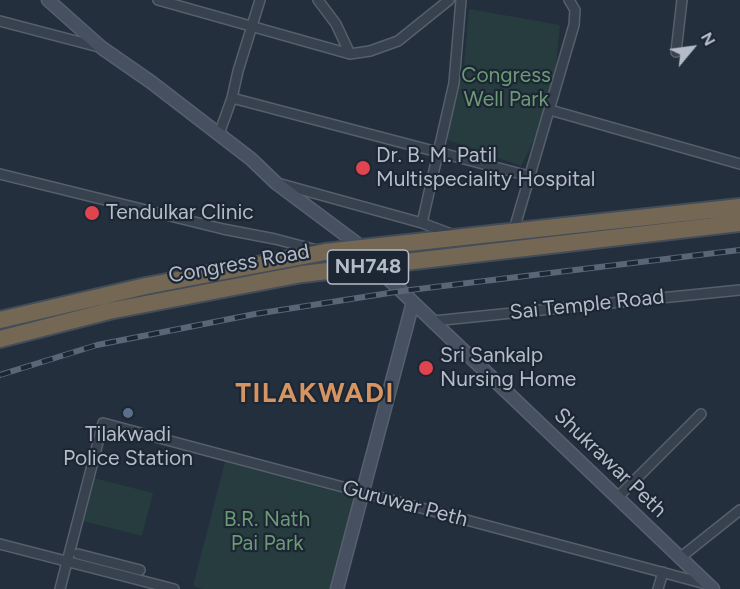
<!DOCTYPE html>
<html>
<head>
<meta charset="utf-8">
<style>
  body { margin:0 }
  #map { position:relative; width:740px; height:589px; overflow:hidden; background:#242f3e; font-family:Figtree,sans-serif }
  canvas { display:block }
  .north { position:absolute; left:662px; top:18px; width:60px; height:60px; -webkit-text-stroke:4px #1d2633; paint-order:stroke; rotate:61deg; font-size:16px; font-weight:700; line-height:24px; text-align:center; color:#b4bcc9 }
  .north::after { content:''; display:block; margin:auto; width:21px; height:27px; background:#b4bcc9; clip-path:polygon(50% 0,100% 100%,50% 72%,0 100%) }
</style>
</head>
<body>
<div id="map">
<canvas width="740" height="589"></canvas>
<div class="north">N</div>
</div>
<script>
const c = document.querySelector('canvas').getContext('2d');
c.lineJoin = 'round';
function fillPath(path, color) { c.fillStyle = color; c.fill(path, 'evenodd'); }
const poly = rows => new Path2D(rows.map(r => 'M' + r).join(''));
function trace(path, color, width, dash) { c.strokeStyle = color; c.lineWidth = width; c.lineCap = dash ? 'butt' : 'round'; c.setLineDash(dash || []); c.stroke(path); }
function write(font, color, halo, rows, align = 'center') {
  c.font = font + ' Figtree,sans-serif'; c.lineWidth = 4.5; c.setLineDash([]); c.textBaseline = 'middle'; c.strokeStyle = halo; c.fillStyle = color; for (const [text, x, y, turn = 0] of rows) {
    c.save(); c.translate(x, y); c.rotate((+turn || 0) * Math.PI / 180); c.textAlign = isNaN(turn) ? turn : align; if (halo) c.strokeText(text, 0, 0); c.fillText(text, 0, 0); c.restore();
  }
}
fillPath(poly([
  [469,9,560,25,552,103,521,166,445,139,464,65],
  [225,462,355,497,331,589,203,589,193,586],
  [94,478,153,493,142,536,83,521]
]), '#263c3f');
const street = poly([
  [158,0,350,54,370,51,398,41,449,0],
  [318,0,336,24,350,54],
  [0,21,99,47],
  [676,52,682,0],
  [232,98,529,176],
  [550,110,740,164],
  [219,134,232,98,238,71,260,0],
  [0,174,223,229,275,239,317,250],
  [281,184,422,223],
  [513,233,574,25,575,10,569,0],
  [454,235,422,223,454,83,461,0],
  [433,321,740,290],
  [617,498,701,414],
  [0,544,174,589],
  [78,554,140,570],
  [681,557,740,510],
  [60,589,103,423,706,584],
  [658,589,663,572]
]);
const secondary = poly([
  [48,0,102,48,151,82,251,159,276,183,363,248],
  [375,266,713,589],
  [337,589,413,302]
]);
const highway = poly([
  [0,320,146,286,325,252,740,207],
  [0,339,109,311,302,274,740,223]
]);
trace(street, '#565f6c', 12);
trace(secondary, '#565f6c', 15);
trace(highway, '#434c59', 20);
trace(street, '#38414e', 9);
trace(secondary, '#465061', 12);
trace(highway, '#746855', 16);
const rail = poly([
  [0,375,97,345,255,314,402,291,740,250]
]);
trace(rail, '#5a6575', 6);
trace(rail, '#1d2633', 4, [11]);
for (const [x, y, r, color] of [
  [363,168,8,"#e0444e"],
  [92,213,8,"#e0444e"],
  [426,368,8,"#e0444e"],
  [128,413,6,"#5c6f8a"]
]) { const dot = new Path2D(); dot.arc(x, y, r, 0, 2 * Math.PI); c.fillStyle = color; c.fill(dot); trace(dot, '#1d2633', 2); }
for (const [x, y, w] of [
  [368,267,81]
]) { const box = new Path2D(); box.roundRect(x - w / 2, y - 17, w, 34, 4.5); c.fillStyle = '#1d2633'; c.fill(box); trace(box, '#b4bcc9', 1.5); }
write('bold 20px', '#b4bcc9', null, [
  ["NH748",368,267]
]);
write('21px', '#6b9a76', '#1d2633', [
  ["Congress",506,76],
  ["Well Park",506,100],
  ["B.R. Nath",267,520],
  ["Pai Park",267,544]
]);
write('21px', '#b4bcc9', '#1d2633', [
  ["Dr. B. M. Patil",376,156],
  ["Multispeciality Hospital",376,180],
  ["Tendulkar Clinic",106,213],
  ["Sri Sankalp",440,356],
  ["Nursing Home",440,380],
  ["Tilakwadi",128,435,"center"],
  ["Police Station",128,459,"center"]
], 'left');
write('21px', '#b4bcc9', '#1d2633', [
  ["Congress Road",239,264,-10],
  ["Sai Temple Road",587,305,-6],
  ["Shukrawar Peth",610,463,44],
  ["Guruwar Peth",405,504,15]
]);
c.letterSpacing = '1.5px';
write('bold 27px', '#d59563', '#1d2633', [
  ["TILAKWADI",315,394]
]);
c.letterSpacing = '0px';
</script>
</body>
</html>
